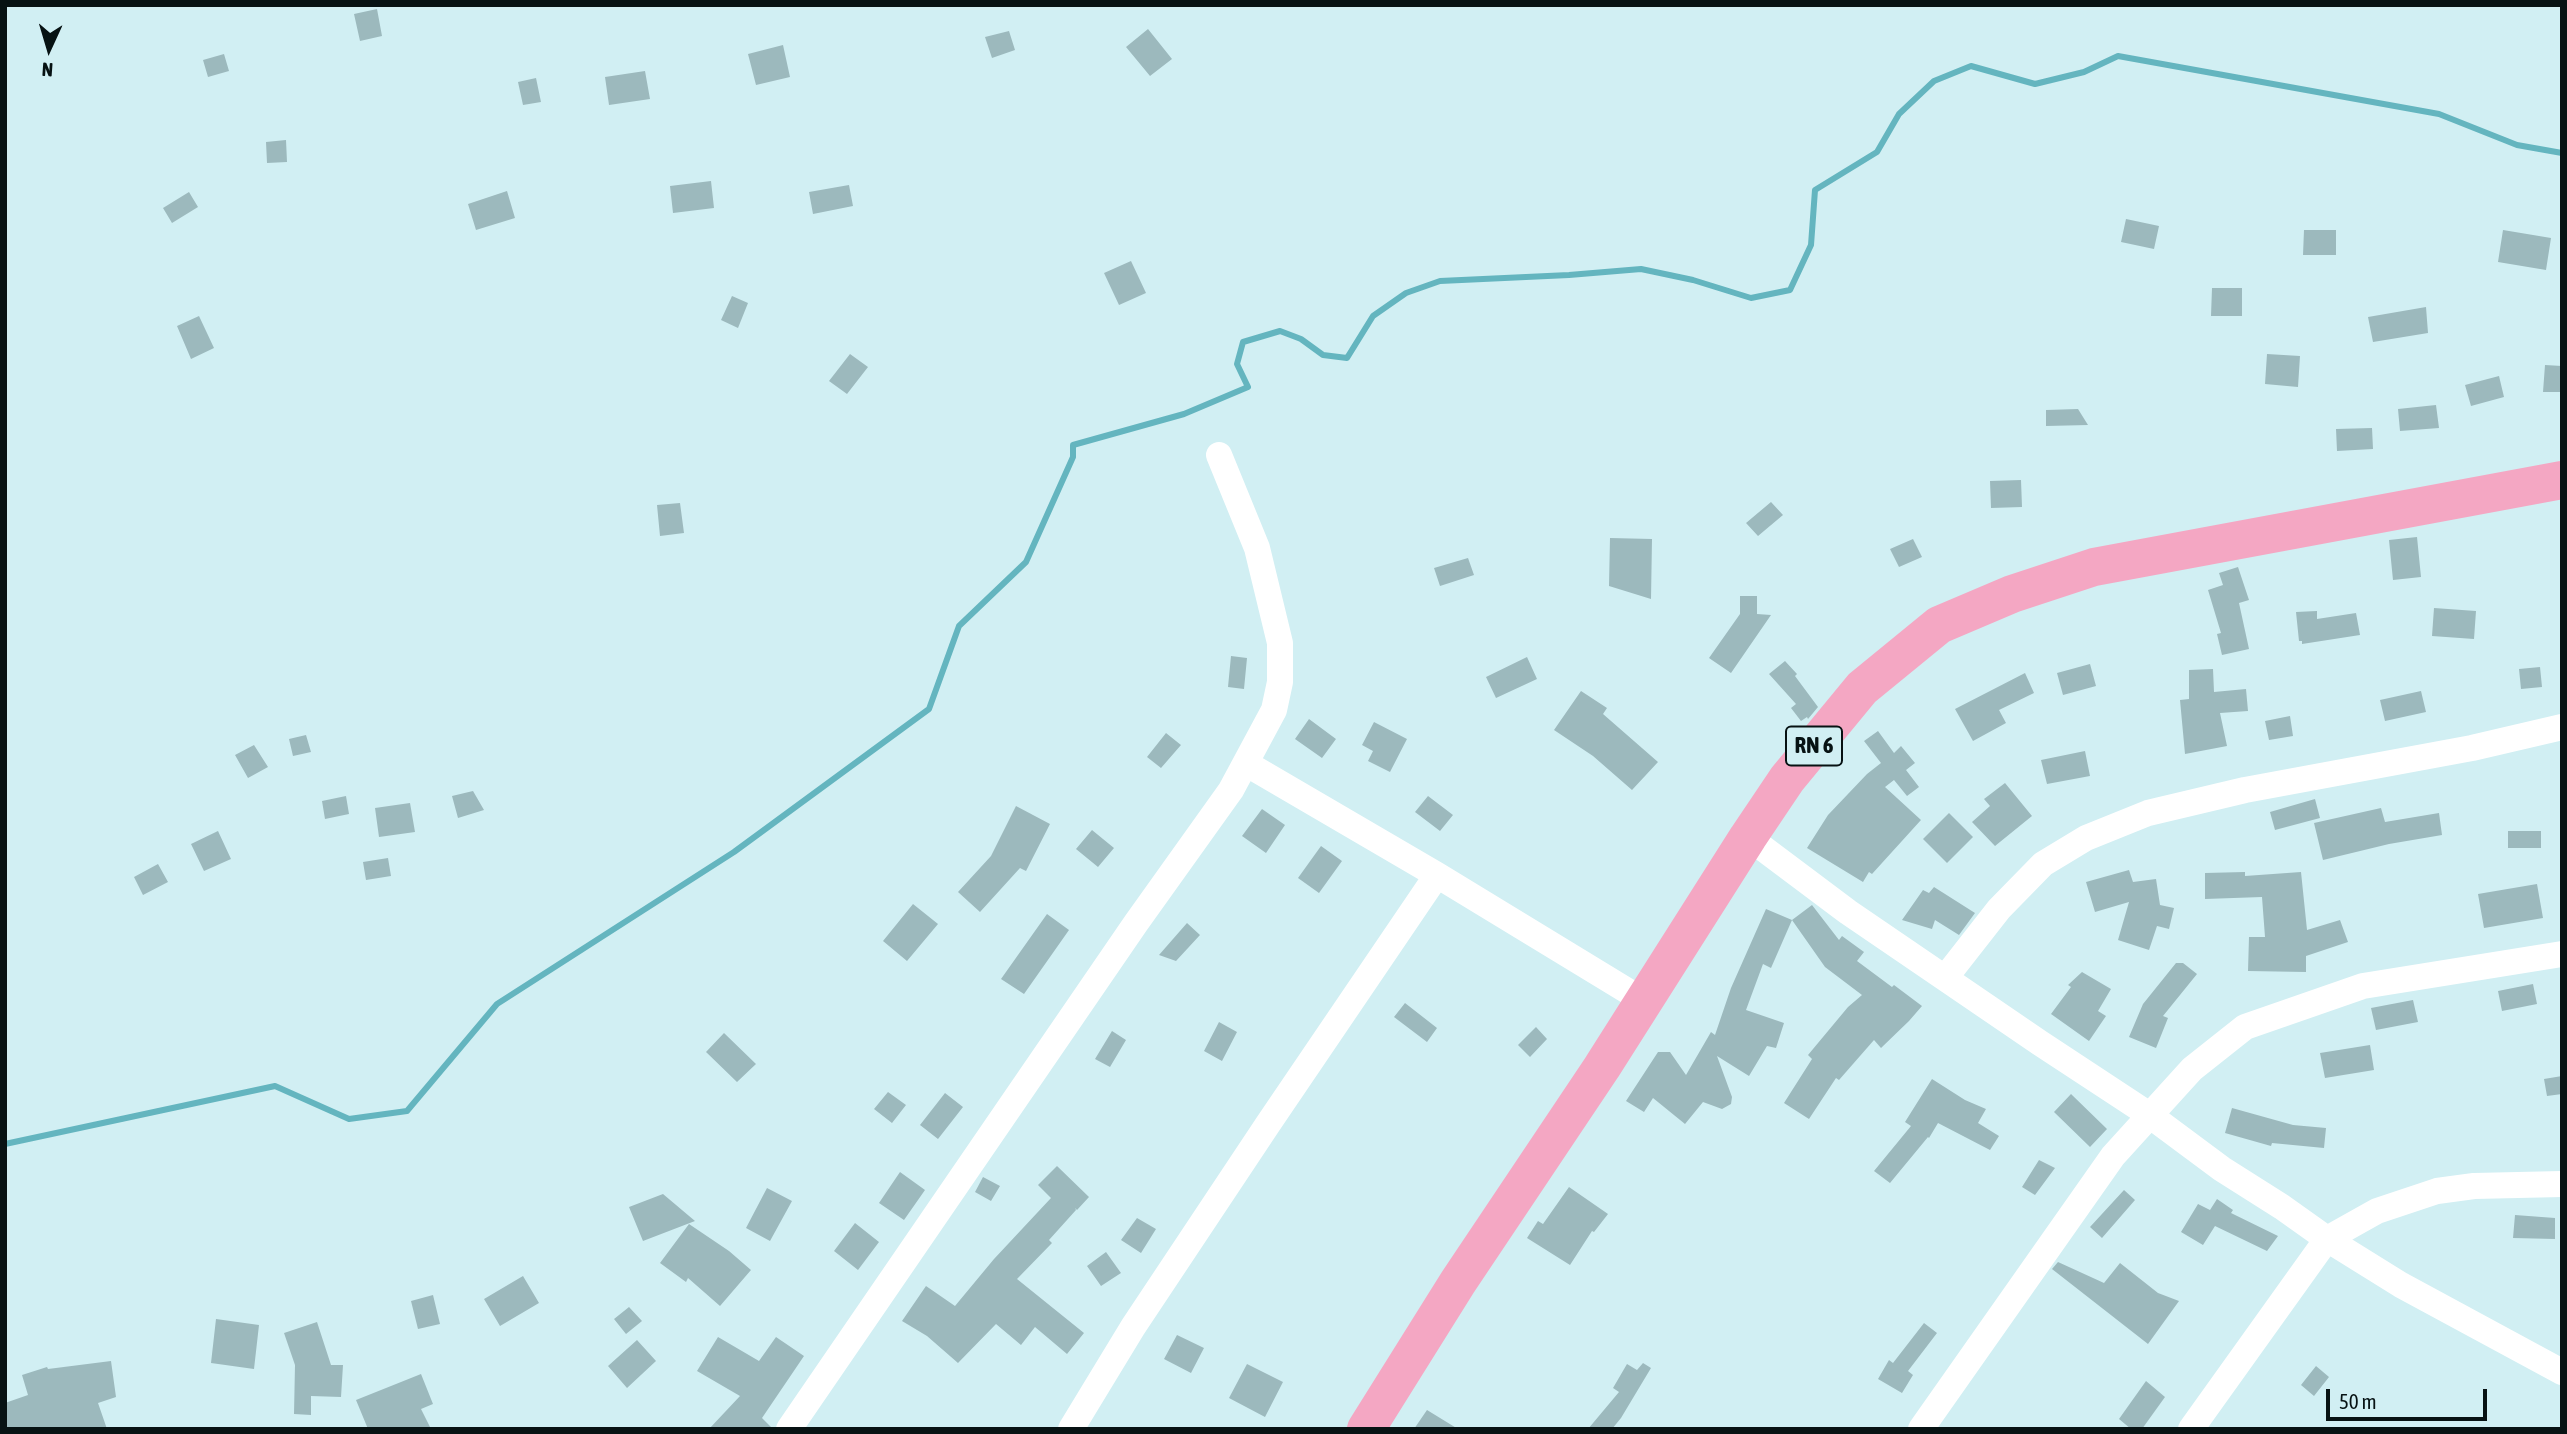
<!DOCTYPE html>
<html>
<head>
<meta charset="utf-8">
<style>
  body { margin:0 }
  #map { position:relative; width:2567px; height:1434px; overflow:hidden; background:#d1eff3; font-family:"Asap Condensed",sans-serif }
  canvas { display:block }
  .frame { position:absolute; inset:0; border:7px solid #071213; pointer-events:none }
  .north { position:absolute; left:14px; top:14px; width:70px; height:70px; -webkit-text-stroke:5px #d1eff3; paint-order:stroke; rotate:184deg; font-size:19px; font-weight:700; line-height:28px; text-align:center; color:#071213 }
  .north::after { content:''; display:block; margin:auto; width:24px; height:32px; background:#071213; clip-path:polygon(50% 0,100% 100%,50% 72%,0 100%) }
  .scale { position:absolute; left:2326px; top:1389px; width:161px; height:32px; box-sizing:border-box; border:4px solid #071213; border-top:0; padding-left:9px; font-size:21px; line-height:24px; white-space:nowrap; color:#071213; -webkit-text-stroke:5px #d1eff3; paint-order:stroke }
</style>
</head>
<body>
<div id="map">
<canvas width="2567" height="1434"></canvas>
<div class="frame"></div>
<div class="north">N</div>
<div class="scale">50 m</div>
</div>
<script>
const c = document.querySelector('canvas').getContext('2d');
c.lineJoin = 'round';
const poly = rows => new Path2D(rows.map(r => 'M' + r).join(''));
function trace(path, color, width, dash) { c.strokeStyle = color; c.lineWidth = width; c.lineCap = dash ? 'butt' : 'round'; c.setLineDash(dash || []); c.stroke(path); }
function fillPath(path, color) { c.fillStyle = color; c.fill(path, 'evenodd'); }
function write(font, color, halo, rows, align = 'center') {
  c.font = font + ' "Asap Condensed",sans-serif'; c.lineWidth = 5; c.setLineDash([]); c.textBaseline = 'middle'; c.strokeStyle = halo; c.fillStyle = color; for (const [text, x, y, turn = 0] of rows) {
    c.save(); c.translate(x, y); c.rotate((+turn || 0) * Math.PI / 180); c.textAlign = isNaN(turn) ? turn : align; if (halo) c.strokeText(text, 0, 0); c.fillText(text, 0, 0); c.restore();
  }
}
trace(poly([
  [5,1144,275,1086,349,1119,407,1111,497,1004,734,852,929,709,959,626,1026,562,1073,457,1073,445,1184,414,1248,387,1237,364,1243,342,1280,331,1301,339,1323,355,1347,358,1373,316,1406,293,1440,281,1569,275,1641,269,1693,280,1751,298,1790,290,1811,245,1815,190,1877,152,1899,114,1934,81,1971,66,2035,84,2084,72,2118,56,2439,114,2517,145,2562,153]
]), '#64b5bf', 6);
fillPath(poly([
  [377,9,382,36,360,41,354,14],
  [1148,29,1172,59,1150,76,1126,47],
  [1009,31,1015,50,992,58,985,37],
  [783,45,790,77,756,85,748,54],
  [224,54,229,71,208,77,203,60],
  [645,71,650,99,609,105,605,77],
  [536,78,541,102,523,105,518,82],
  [286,140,287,162,267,163,266,142],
  [711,181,714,208,673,213,670,186],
  [849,185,853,206,813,214,809,192],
  [507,191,515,218,476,230,468,204],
  [189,192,198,207,172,223,163,208],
  [2126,219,2159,226,2154,249,2121,242],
  [2304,230,2336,230,2336,255,2303,255],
  [2503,230,2551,238,2546,270,2498,262],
  [1131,261,1146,293,1119,305,1104,273],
  [2212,288,2242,288,2242,316,2211,316],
  [732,296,748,303,738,328,721,320],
  [2426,307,2428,333,2373,342,2368,317],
  [199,316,214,348,191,359,177,326],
  [850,354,868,367,847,394,829,381],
  [2267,354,2300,356,2298,387,2265,384],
  [2545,365,2562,366,2562,392,2543,392],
  [2499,376,2504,397,2471,406,2465,385],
  [2436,405,2439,428,2400,431,2398,409],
  [2078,409,2088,425,2046,426,2046,410],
  [2372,428,2373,449,2337,451,2336,429],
  [2021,480,2022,507,1991,508,1990,481],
  [1771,502,1783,515,1758,536,1746,523],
  [680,503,684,533,660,536,657,505],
  [2417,537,2421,577,2393,580,2389,540],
  [1610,538,1652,539,1651,599,1609,586],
  [1913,539,1922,557,1899,567,1890,549],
  [1468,558,1474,575,1440,586,1434,568],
  [2238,567,2249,600,2239,603,2249,649,2222,655,2217,634,2221,633,2208,590,2223,585,2219,573],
  [1740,596,1757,596,1757,614,1771,615,1731,673,1709,658,1740,614],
  [2434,608,2476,611,2474,639,2432,636],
  [2317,611,2317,619,2356,613,2360,635,2302,644,2302,641,2299,641,2296,612],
  [1231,656,1247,658,1244,689,1228,687],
  [1527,657,1537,679,1496,698,1486,677],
  [1785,661,1797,674,1795,676,1818,707,1808,719,1807,717,1801,721,1791,708,1796,704,1769,674],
  [2090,664,2096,686,2063,695,2057,673],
  [2540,667,2542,687,2521,689,2519,669],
  [2213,669,2214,692,2246,689,2248,711,2220,713,2227,746,2185,754,2180,700,2189,699,2189,670],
  [2025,673,2034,693,1999,710,2006,723,1973,741,1955,709],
  [1581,691,1607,708,1603,714,1658,762,1632,790,1593,756,1554,730],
  [2421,691,2426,712,2385,721,2380,700],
  [2290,716,2293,736,2269,740,2265,721],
  [1309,719,1336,739,1322,758,1295,739],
  [1374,722,1407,739,1390,772,1368,761,1373,751,1362,745],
  [1878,731,1894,753,1901,746,1915,763,1906,770,1919,787,1907,796,1894,780,1885,787,1921,820,1872,874,1869,872,1863,882,1807,848,1828,815,1867,774,1881,763,1864,741],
  [1166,733,1181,745,1161,768,1147,757],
  [306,735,311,752,293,756,289,739],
  [254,745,268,767,248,778,235,755],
  [2085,751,2090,776,2047,784,2041,760],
  [2005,783,2032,816,1995,846,1972,822,1990,806,1984,799],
  [473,791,484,810,458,818,452,796],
  [346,796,349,814,325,819,322,801],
  [1428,796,1453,815,1440,831,1415,812],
  [2315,799,2320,818,2275,830,2270,812],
  [410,803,415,832,379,837,375,808],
  [1016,806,1050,824,1026,871,1020,868,980,912,958,892,991,856],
  [2381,808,2385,822,2439,813,2442,835,2389,844,2323,860,2314,823],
  [1262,809,1285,825,1266,853,1242,836],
  [1949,813,1973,837,1947,863,1923,839],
  [1092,830,1114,848,1098,867,1076,849],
  [218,831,231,859,204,871,191,844],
  [2508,831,2541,831,2541,848,2508,848],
  [1321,846,1342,861,1319,893,1298,878],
  [388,858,391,876,366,880,363,862],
  [158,864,168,882,143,895,134,877],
  [2129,870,2133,882,2156,879,2160,905,2174,908,2169,929,2157,926,2149,950,2118,940,2129,902,2095,912,2086,882],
  [2245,872,2245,876,2301,872,2307,930,2340,920,2348,942,2306,956,2306,972,2248,971,2249,937,2265,937,2262,897,2205,899,2205,873],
  [2537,884,2543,918,2484,928,2478,894],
  [1934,887,1975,913,1959,935,1935,920,1932,929,1902,920,1923,890,1929,893],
  [913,904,938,924,907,961,883,941],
  [1812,905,1839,940,1842,936,1864,952,1857,961,1892,987,1894,985,1922,1006,1909,1021,1881,1048,1874,1040,1839,1080,1836,1078,1809,1119,1784,1103,1812,1059,1808,1055,1848,1007,1862,995,1825,967,1792,920],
  [1766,909,1792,920,1771,968,1763,964,1746,1010,1784,1023,1776,1048,1767,1046,1749,1076,1717,1056,1732,1097,1731,1104,1722,1109,1703,1102,1685,1124,1653,1098,1644,1112,1626,1101,1658,1052,1670,1052,1686,1075,1711,1032,1715,1035,1731,988],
  [1047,914,1069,930,1024,994,1001,979],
  [1187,923,1200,935,1176,961,1159,955],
  [2176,963,2183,963,2197,974,2163,1016,2168,1018,2156,1048,2129,1037,2143,1004],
  [2082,972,2111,989,2098,1011,2106,1016,2089,1041,2051,1014,2071,987,2068,985],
  [2533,984,2537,1004,2502,1011,2498,991],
  [2413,1000,2418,1022,2376,1030,2371,1008],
  [1405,1003,1437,1028,1427,1042,1394,1017],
  [1219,1022,1237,1032,1222,1061,1204,1051],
  [1536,1027,1547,1039,1530,1057,1518,1045],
  [1112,1031,1126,1040,1110,1067,1095,1059],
  [724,1033,756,1064,737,1082,706,1052],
  [2370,1045,2374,1070,2325,1078,2320,1053],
  [2562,1076,2562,1094,2547,1096,2544,1079],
  [1932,1079,1965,1100,1986,1109,1978,1123,1999,1136,1990,1150,1938,1123,1929,1138,1928,1137,1890,1183,1874,1171,1911,1126,1905,1122],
  [888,1092,906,1105,892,1123,874,1109],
  [945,1093,963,1107,938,1139,920,1125],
  [2071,1094,2107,1129,2090,1147,2054,1112],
  [2232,1108,2293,1125,2326,1128,2324,1148,2272,1143,2271,1146,2225,1133],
  [2039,1160,2055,1168,2035,1195,2022,1187],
  [1057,1166,1089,1197,1077,1210,1075,1208,1076,1210,1049,1240,1052,1243,1017,1279,1084,1333,1067,1354,1035,1327,1021,1345,996,1324,958,1363,927,1336,902,1321,926,1286,955,1306,994,1259,1051,1198,1038,1185],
  [900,1172,925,1190,904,1220,879,1203],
  [983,1177,1000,1186,991,1201,975,1192],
  [1569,1187,1608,1214,1594,1232,1592,1231,1570,1265,1527,1238,1538,1221,1543,1224],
  [767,1188,792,1201,770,1241,746,1228],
  [2124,1190,2135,1200,2102,1238,2090,1227],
  [663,1194,695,1221,643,1241,629,1207],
  [2217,1199,2233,1210,2231,1213,2278,1236,2267,1251,2215,1226,2203,1245,2181,1232,2198,1204,2210,1210],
  [2515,1215,2555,1218,2555,1239,2513,1238],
  [1137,1218,1156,1229,1141,1253,1121,1240],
  [855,1223,879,1242,858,1270,834,1251],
  [689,1224,729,1251,751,1270,720,1306,688,1278,686,1282,660,1263],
  [1106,1252,1121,1273,1101,1286,1087,1266],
  [2058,1262,2104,1283,2120,1263,2158,1293,2179,1301,2148,1344,2052,1269],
  [523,1276,539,1303,500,1326,484,1299],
  [433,1295,440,1324,418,1329,411,1301],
  [629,1307,642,1321,626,1334,614,1319],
  [216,1319,259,1325,254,1369,211,1363],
  [317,1322,331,1365,343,1365,341,1397,311,1396,311,1415,294,1414,295,1365,284,1333],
  [1924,1323,1937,1333,1908,1371,1913,1375,1902,1393,1878,1379,1889,1360,1893,1363],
  [1177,1335,1204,1348,1191,1373,1164,1359],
  [718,1337,759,1361,776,1337,804,1356,762,1418,773,1429,709,1429,740,1396,697,1371],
  [637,1340,656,1361,627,1388,608,1366],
  [111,1361,116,1397,98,1403,107,1429,5,1429,5,1403,28,1395,22,1375,47,1367,48,1369],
  [1643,1363,1651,1368,1621,1418,1612,1429,1588,1429,1619,1392,1613,1388,1627,1364,1637,1370],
  [1247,1364,1283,1382,1265,1417,1229,1398],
  [2316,1366,2329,1377,2314,1396,2301,1385],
  [421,1374,433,1404,421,1409,431,1429,368,1429,356,1400],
  [2146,1381,2165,1397,2142,1429,2131,1429,2119,1419],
  [1427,1410,1458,1429,1414,1429]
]), '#9cb9bd');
trace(poly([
  [1247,764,1437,875,1644,1001],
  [1748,837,1848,912,2040,1043,2148,1114,2222,1169,2282,1207,2327,1239,2401,1285,2562,1372],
  [1945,978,1999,909,2043,864,2086,838,2148,813,2245,790,2472,748,2562,727],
  [789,1429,1136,923,1231,790,1274,710,1280,682,1280,643,1257,548,1219,455],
  [1071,1429,1133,1327,1268,1124,1437,875],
  [1921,1429,2113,1156,2192,1069,2245,1027,2363,986,2562,954],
  [2191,1429,2327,1239,2377,1211,2437,1191,2474,1186,2562,1184]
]), '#fff', 26);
trace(poly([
  [1366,1429,1458,1282,1602,1067,1748,837,1787,779,1862,688,1939,625,2012,594,2094,567,2562,480]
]), '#f4a7c3', 38);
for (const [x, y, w] of [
  [1814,746,56]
]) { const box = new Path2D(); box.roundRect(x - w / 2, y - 19.5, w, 39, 5); c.fillStyle = '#d1eff3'; c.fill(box); trace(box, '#071213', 2); }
write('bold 23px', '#071213', null, [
  ["RN 6",1814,746]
]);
</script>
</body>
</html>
